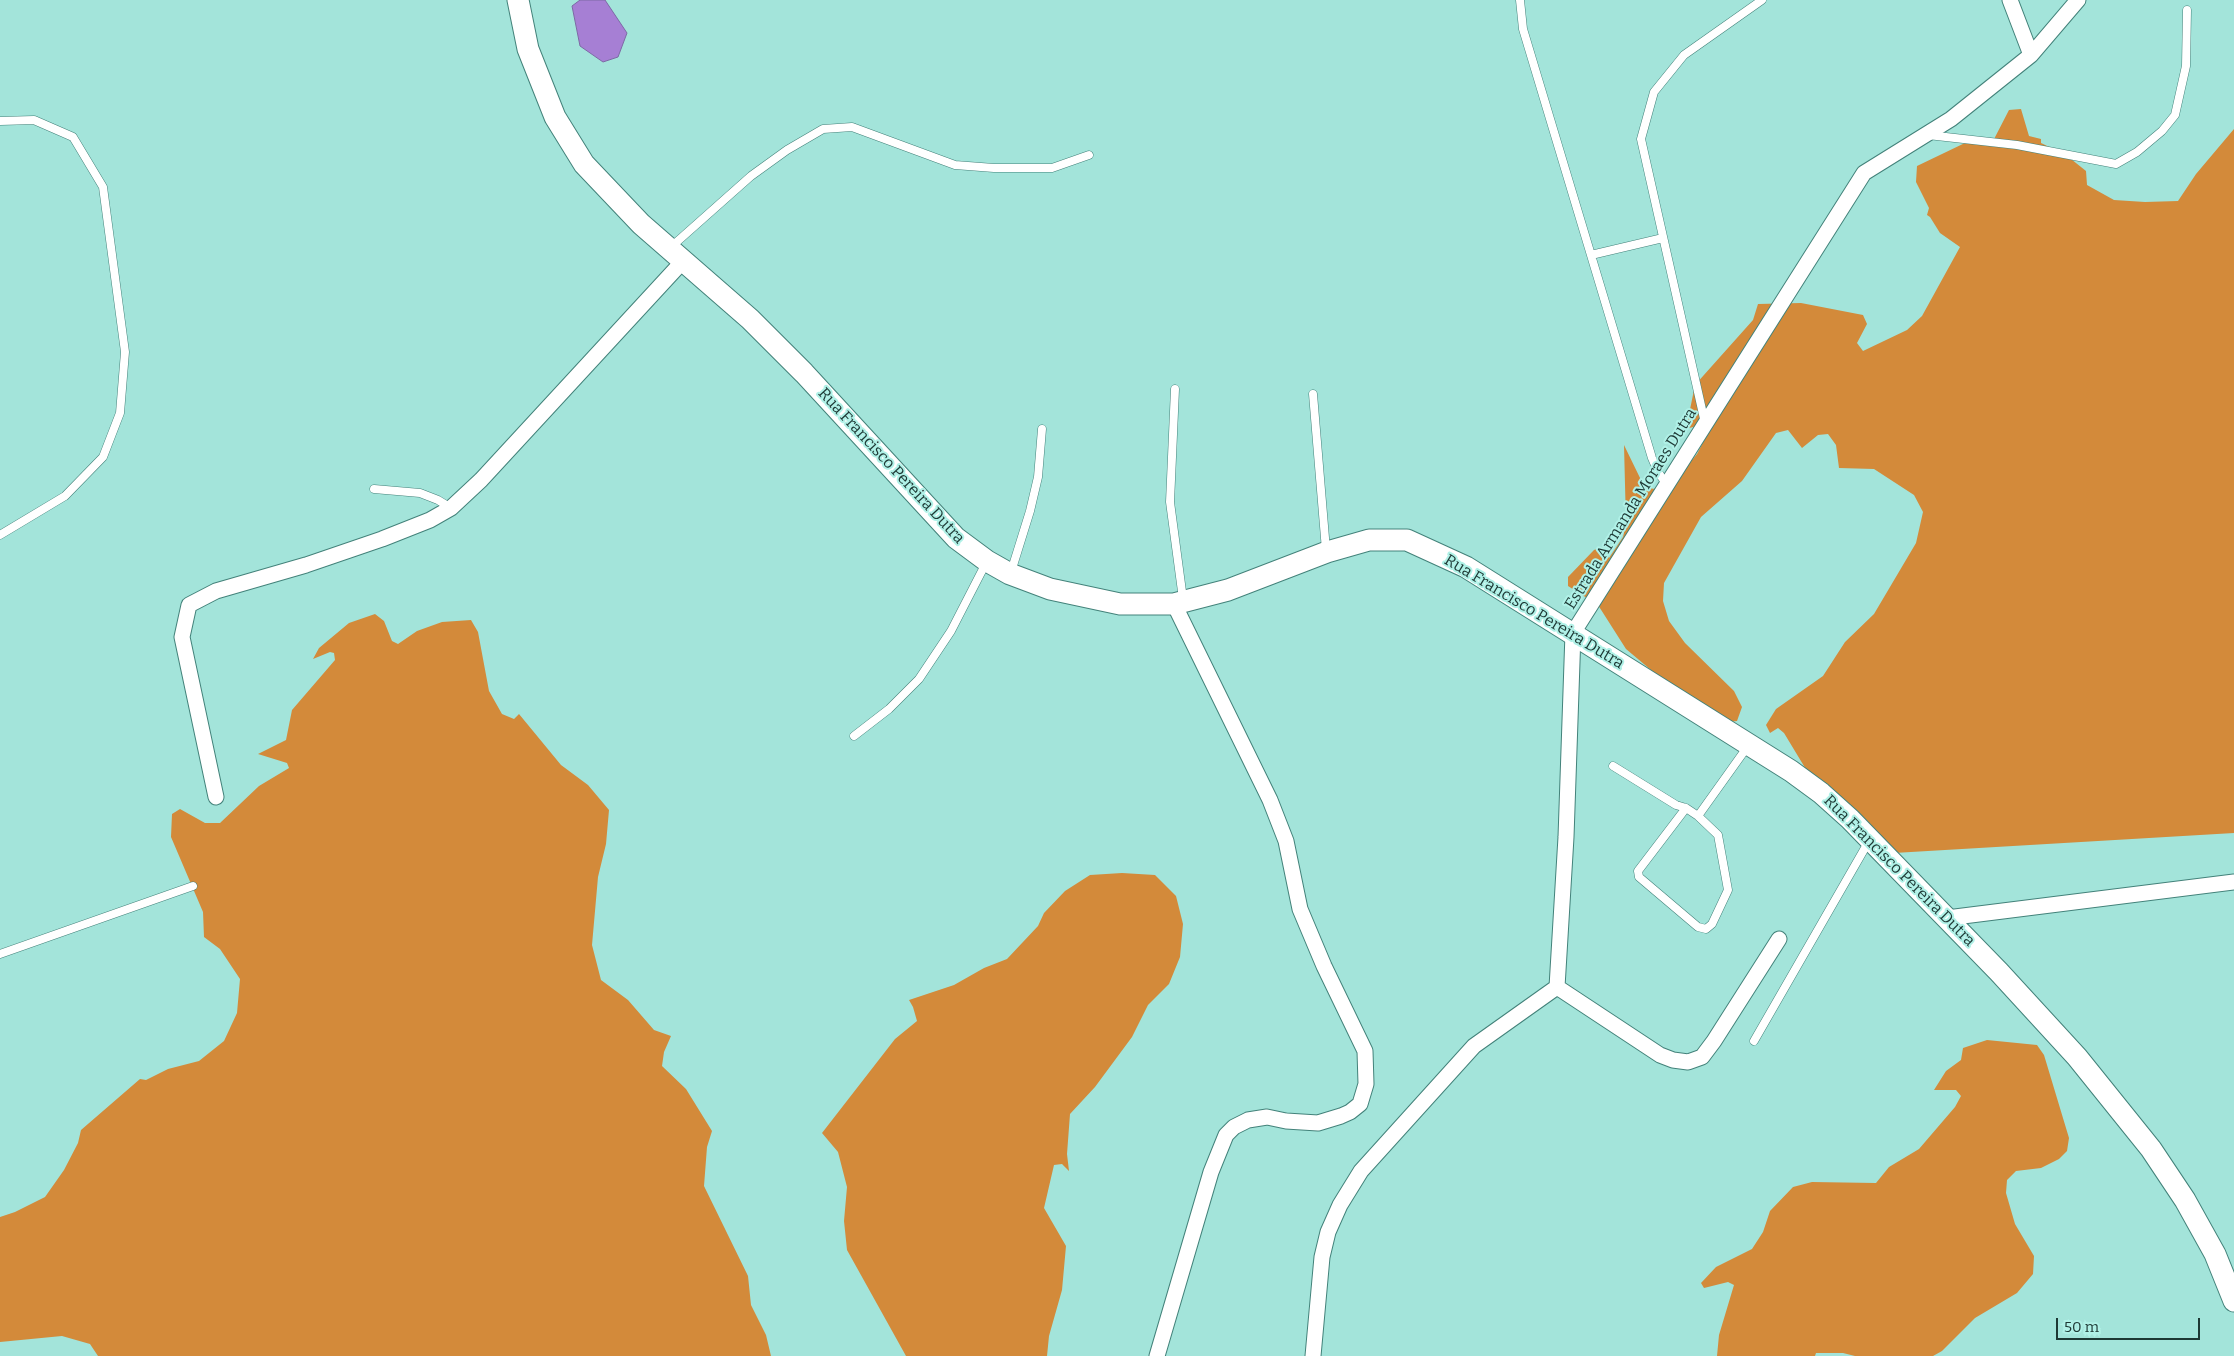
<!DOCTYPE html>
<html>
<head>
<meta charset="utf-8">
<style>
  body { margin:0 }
  #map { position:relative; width:2234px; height:1356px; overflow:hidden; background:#a3e4da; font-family:Bitter,serif }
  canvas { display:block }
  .scale { position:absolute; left:2056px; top:1318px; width:144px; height:22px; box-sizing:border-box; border:2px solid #1d3834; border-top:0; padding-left:6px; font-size:15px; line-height:18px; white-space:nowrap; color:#1d3834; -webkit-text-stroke:4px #b0f1e7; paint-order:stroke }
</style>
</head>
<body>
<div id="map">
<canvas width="2234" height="1356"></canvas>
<div class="scale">50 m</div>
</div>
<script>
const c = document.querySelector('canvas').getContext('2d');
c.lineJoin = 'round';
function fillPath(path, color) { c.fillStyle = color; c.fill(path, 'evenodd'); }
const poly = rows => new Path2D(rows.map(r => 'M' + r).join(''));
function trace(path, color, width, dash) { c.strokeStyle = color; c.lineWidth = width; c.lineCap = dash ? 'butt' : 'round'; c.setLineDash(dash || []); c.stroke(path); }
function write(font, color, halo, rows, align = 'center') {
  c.font = font + ' Bitter,serif'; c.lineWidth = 4; c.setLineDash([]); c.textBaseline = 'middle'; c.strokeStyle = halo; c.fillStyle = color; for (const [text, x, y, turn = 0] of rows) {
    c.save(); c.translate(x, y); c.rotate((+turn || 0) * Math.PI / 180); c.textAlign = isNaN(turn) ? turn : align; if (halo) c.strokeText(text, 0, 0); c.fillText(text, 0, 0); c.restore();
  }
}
fillPath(poly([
  [2021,109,2029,136,2041,139,2041,143,2066,155,2086,171,2087,185,2114,200,2145,202,2178,201,2196,174,2234,129,2234,833,1894,853,1807,771,1784,733,1778,728,1770,733,1766,725,1776,709,1823,676,1845,642,1874,614,1916,543,1923,512,1914,495,1874,469,1839,468,1836,445,1828,434,1818,435,1802,448,1788,430,1776,433,1742,481,1701,517,1664,583,1663,601,1669,621,1685,643,1734,691,1742,707,1737,721,1729,722,1676,691,1626,649,1598,605,1568,586,1568,577,1594,550,1602,547,1609,558,1623,537,1626,524,1624,445,1641,480,1653,489,1676,480,1697,454,1714,421,1686,429,1695,385,1753,320,1758,304,1801,303,1863,315,1867,324,1857,343,1863,351,1907,330,1922,316,1960,247,1940,233,1930,217,1927,215,1929,208,1916,182,1917,166,1967,142,1992,143,2009,110],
  [375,614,384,621,392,641,398,644,417,631,442,622,471,620,478,632,489,691,502,714,514,719,519,714,561,765,588,785,609,810,606,844,598,877,592,945,601,980,628,1000,654,1030,671,1036,664,1052,662,1066,686,1089,712,1131,707,1147,704,1186,748,1276,751,1305,766,1335,771,1356,98,1356,90,1344,62,1336,0,1342,0,1217,15,1212,45,1197,64,1170,78,1143,81,1130,140,1079,146,1080,168,1069,199,1061,224,1041,237,1013,240,979,220,949,204,937,203,912,171,837,172,814,180,809,205,823,220,823,259,786,289,768,287,763,258,754,286,740,292,710,335,660,334,653,330,652,313,659,319,648,349,623],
  [1122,873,1155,875,1176,896,1183,924,1180,957,1169,984,1148,1005,1132,1037,1095,1087,1070,1114,1067,1154,1069,1171,1062,1164,1054,1165,1044,1208,1066,1246,1062,1290,1049,1336,1047,1356,906,1356,847,1250,844,1221,847,1187,838,1152,822,1133,895,1039,917,1021,913,1007,909,1000,954,985,984,968,1007,959,1038,926,1044,913,1065,891,1090,875],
  [1987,1040,2037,1045,2044,1055,2069,1138,2067,1151,2059,1159,2041,1168,2016,1171,2007,1180,2006,1193,2015,1224,2034,1256,2033,1274,2017,1293,1975,1318,1942,1351,1933,1356,1855,1356,1843,1353,1816,1353,1815,1356,1717,1356,1719,1335,1734,1285,1728,1282,1704,1288,1701,1283,1716,1267,1752,1249,1763,1232,1770,1211,1793,1187,1812,1182,1876,1183,1889,1167,1919,1149,1955,1107,1961,1096,1956,1090,1934,1090,1946,1071,1961,1060,1963,1048]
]), '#d38a3a');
const water = poly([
  [580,0,605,0,627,33,618,57,603,62,580,46,572,6,580,0]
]);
fillPath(water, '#a67fd4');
trace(water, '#7d6aa4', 1);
const service = poly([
  [1520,0,1523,29,1652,458,1658,472,1667,485],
  [0,121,34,120,73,137,103,187,125,352,120,413,103,457,65,496,0,535],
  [1928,135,2017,145,2116,164,2137,152,2162,131,2175,115,2186,66,2187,10],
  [671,247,751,176,787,150,823,129,852,127,955,165,994,168,1052,168,1089,155],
  [1591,255,1663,238],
  [1175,389,1170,502,1183,599],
  [1313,394,1326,550],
  [1705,423,1641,139,1654,92,1684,55,1762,0],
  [374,489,420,493,438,500,451,508],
  [1011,572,1030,511,1038,477,1042,429],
  [854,736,889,709,919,679,951,631,986,563],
  [1613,766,1676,805,1686,808,1698,816,1748,746],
  [1686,808,1638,871,1639,877,1698,927,1706,929,1712,924,1728,890,1718,835,1698,816],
  [0,954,193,886],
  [1754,1041,1869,841]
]);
const minor = poly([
  [2010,0,2031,55],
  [216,797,182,637,189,605,216,591,306,565,382,539,430,520,451,508,481,480,684,260],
  [1947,918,2234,882],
  [1557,987,1660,1055,1673,1060,1688,1062,1702,1057,1714,1041,1779,939],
  [1157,1356,1211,1172,1226,1135,1234,1127,1248,1120,1267,1117,1286,1121,1318,1123,1341,1116,1350,1112,1360,1104,1366,1084,1365,1051,1324,966,1300,909,1286,841,1270,800,1174,604],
  [1313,1356,1322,1257,1328,1232,1340,1205,1361,1171,1474,1046,1557,987,1566,837,1573,633,1864,173,1951,119,2031,55,2078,0]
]);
const secondary = poly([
  [518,0,528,49,555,117,584,164,641,224,750,319,804,373,956,538,987,561,1010,574,1050,589,1120,604,1174,604,1228,590,1327,552,1369,540,1407,540,1466,567,1791,771,1821,793,1850,819,1999,972,2077,1057,2151,1149,2185,1200,2215,1254,2234,1301]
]);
trace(service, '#43827a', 9);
trace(minor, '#43827a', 17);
trace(secondary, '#43827a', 23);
trace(service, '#fff', 8);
trace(minor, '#fff', 15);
trace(secondary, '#fff', 21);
write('16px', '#1d3834', '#b0f1e7', [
  ["Rua Francisco Pereira Dutra",891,466,47],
  ["Estrada Armanda Moraes Dutra",1631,509,-58],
  ["Rua Francisco Pereira Dutra",1534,612,31],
  ["Rua Francisco Pereira Dutra",1899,871,45]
]);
</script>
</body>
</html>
